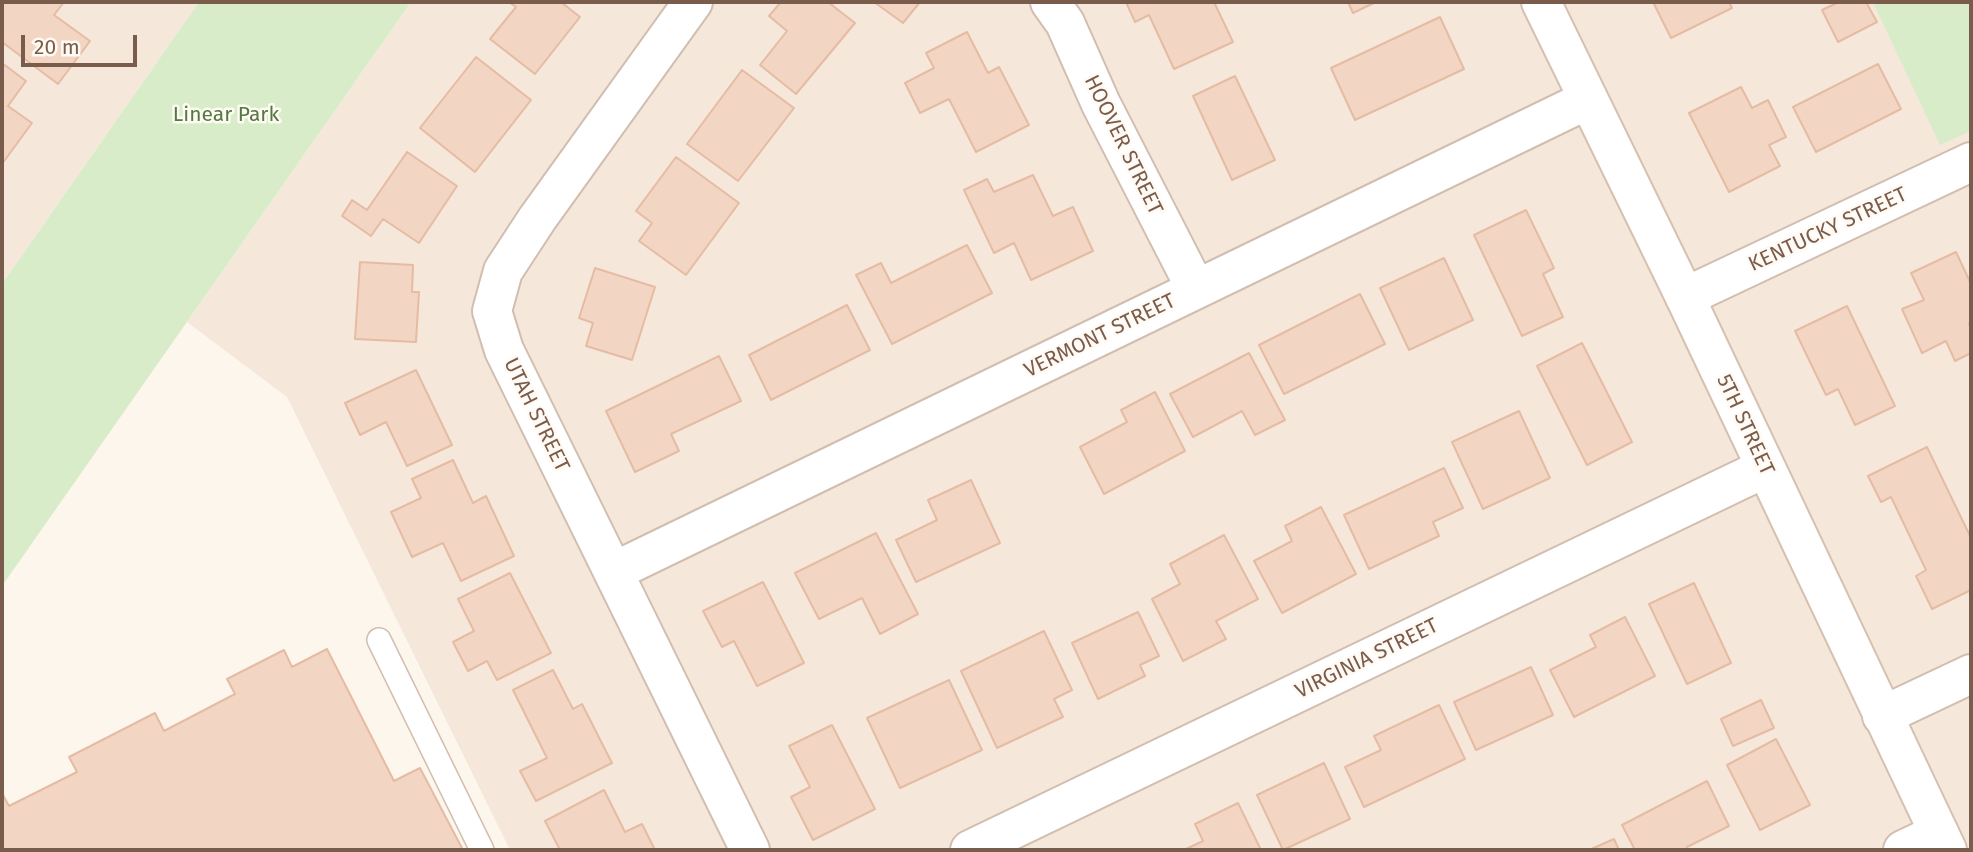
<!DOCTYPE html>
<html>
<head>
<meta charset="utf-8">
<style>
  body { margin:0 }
  #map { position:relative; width:1973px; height:852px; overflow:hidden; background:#fdf6ec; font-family:"Fira Sans",sans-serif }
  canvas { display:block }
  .frame { position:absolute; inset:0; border:4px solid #7a5c4d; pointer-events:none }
  .scale { position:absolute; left:21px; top:35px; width:116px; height:32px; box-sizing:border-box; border:4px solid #7a5c4d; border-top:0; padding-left:9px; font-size:21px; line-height:24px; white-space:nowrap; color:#7a5c4d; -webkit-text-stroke:5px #fffaf3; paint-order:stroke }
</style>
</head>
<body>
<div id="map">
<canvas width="1973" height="852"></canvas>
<div class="frame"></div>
<div class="scale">20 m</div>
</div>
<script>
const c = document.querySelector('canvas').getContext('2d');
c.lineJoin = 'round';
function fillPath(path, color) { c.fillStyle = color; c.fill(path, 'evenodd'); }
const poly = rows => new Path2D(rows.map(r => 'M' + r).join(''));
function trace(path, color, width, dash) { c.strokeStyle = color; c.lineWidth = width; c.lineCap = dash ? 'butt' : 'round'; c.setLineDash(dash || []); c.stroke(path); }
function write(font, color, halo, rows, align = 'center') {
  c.font = font + ' "Fira Sans",sans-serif'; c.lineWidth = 5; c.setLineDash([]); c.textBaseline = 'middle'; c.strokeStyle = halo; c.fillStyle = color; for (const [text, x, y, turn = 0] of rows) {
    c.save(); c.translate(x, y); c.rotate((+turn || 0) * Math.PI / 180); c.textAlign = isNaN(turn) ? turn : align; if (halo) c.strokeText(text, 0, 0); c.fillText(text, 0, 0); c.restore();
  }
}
fillPath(poly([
  [2,2,199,2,2,284],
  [411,2,1971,2,1971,850,510,850,287,397,187,322]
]), '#f5e8da');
fillPath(poly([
  [199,2,411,2,2,586,2,284],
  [1873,2,1971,2,1971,131,1940,145]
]), '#d8ecc9');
const building = poly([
  [2,2,64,2,54,15,90,41,58,84,2,42,2,2],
  [509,2,561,2,580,17,535,74,490,39,516,7,509,2],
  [781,2,828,2,855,23,796,94,760,65,787,31,769,16,781,2],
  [874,2,920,2,903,23,874,2],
  [1126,2,1214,2,1233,42,1174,69,1149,15,1135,22,1126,2],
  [1348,2,1376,2,1353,13,1348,2],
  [1653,2,1729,2,1732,8,1671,38,1653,2],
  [1839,2,1866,2,1877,22,1838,42,1822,10,1839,2],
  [1440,17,1464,69,1355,120,1331,68,1440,17],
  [967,32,988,73,999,67,1029,125,976,152,949,99,920,113,905,83,934,68,926,53,967,32],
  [476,57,531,100,475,172,420,128,476,57],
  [2,63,26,81,8,106,32,123,2,164,2,63],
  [1878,64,1901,109,1816,152,1793,107,1878,64],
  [742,70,794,108,738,181,687,144,742,70],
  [1235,76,1275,160,1232,180,1193,96,1235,76],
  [1741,87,1752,108,1768,100,1786,137,1769,145,1780,166,1729,192,1689,113,1741,87],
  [407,152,457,186,419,243,383,219,371,236,342,216,352,200,367,210,407,152],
  [676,157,739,203,686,275,639,241,652,223,636,211,676,157],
  [1033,175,1053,216,1073,207,1093,251,1031,280,1014,243,994,253,964,190,987,179,994,192,1033,175],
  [1526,210,1554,268,1543,274,1563,317,1522,336,1474,235,1526,210],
  [967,245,992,293,892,344,856,275,881,263,891,283,967,245],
  [1956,252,1971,284,1971,323,1969,324,1971,329,1971,353,1955,361,1946,341,1922,353,1902,309,1924,300,1911,273,1956,252],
  [1444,258,1473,320,1409,350,1380,288,1444,258],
  [360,262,413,265,412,292,419,292,416,342,355,339,360,262],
  [595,268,655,287,632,360,586,346,593,323,579,318,595,268],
  [1360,294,1385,344,1284,394,1259,345,1360,294],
  [847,305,870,350,771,400,749,355,847,305],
  [1847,306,1895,406,1855,425,1838,389,1826,395,1795,331,1847,306],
  [1582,343,1632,442,1587,465,1537,366,1582,343],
  [1249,353,1285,420,1255,435,1242,411,1193,437,1170,394,1249,353],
  [719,356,741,401,671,434,679,451,635,472,606,411,719,356],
  [416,370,452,445,407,466,386,422,360,435,345,403,416,370],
  [1155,392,1185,451,1104,494,1080,447,1127,422,1121,410,1155,392],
  [1519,411,1550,478,1483,509,1452,442,1519,411],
  [1927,447,1971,538,1971,590,1932,609,1916,576,1926,570,1891,497,1881,502,1868,476,1927,447],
  [453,460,473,503,486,496,514,556,461,581,443,543,412,557,391,512,421,498,412,479,453,460],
  [1444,468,1463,508,1433,522,1439,536,1369,569,1344,515,1444,468],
  [971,480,1000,543,916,582,896,540,937,520,928,500,971,480],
  [1321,507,1356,574,1282,613,1254,561,1292,541,1285,526,1321,507],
  [876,533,918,614,880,634,862,598,819,619,795,573,876,533],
  [1224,535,1258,599,1216,621,1226,639,1183,661,1152,599,1180,584,1170,564,1224,535],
  [510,573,551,653,497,680,487,661,468,671,453,642,474,631,458,599,510,573],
  [763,582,804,663,757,686,734,641,722,647,703,611,763,582],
  [1694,583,1731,663,1687,684,1649,604,1694,583],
  [1138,612,1159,656,1140,665,1145,676,1098,699,1072,643,1138,612],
  [1625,617,1655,676,1574,717,1550,670,1596,647,1590,635,1625,617],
  [1044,631,1072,690,1054,699,1063,717,997,748,961,671,1044,631],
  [327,649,394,781,420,768,463,850,2,850,2,793,9,806,77,772,69,757,155,713,164,731,235,694,227,679,284,650,292,667,327,649],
  [1531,667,1553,715,1476,750,1454,702,1531,667],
  [553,670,573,709,582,704,612,763,536,801,520,771,547,758,513,690,553,670],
  [949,680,982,750,900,788,867,718,949,680],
  [1761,700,1774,728,1733,746,1721,719,1761,700],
  [1439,705,1465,759,1364,807,1345,767,1381,750,1374,736,1439,705],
  [832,725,875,809,813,840,791,797,810,787,789,746,832,725],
  [1776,739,1810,805,1760,830,1727,765,1776,739],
  [1324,763,1350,819,1283,850,1257,795,1324,763],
  [1707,781,1729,826,1687,847,1688,850,1635,850,1622,825,1707,781],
  [604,790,625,832,642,824,655,850,560,850,545,821,604,790],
  [1238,803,1261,850,1184,850,1203,841,1195,824,1238,803],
  [1614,839,1619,850,1589,850,1614,839]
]);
fillPath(building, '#f3d5c3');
trace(building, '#e6bba3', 2);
const lane = poly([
  [379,640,482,850]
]);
const street = poly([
  [693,2,537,219,503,271,492,311,504,350,750,850],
  [1050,2,1065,23,1101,104,1196,289],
  [1685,297,1971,162],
  [613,572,1587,100],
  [1882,716,1971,674],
  [970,850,1765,468],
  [1903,850,1939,833]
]);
const secondary = poly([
  [1541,2,1685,297,1947,850]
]);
trace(lane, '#d1beb0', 26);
trace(street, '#d1beb0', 42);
trace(secondary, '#d6c0b0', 42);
trace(lane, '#fff', 23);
trace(street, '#fff', 38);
trace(secondary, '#fff', 38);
write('21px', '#537a41', '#fffaf3', [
  ["Linear Park",226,115]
]);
write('21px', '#7a5c4d', '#fffaf3', [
  ["HOOVER STREET",1123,145,64],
  ["KENTUCKY STREET",1828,230,-25],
  ["VERMONT STREET",1100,336,-26],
  ["UTAH STREET",536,415,64],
  ["5TH STREET",1745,425,65],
  ["VIRGINIA STREET",1367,659,-26]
]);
</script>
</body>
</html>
